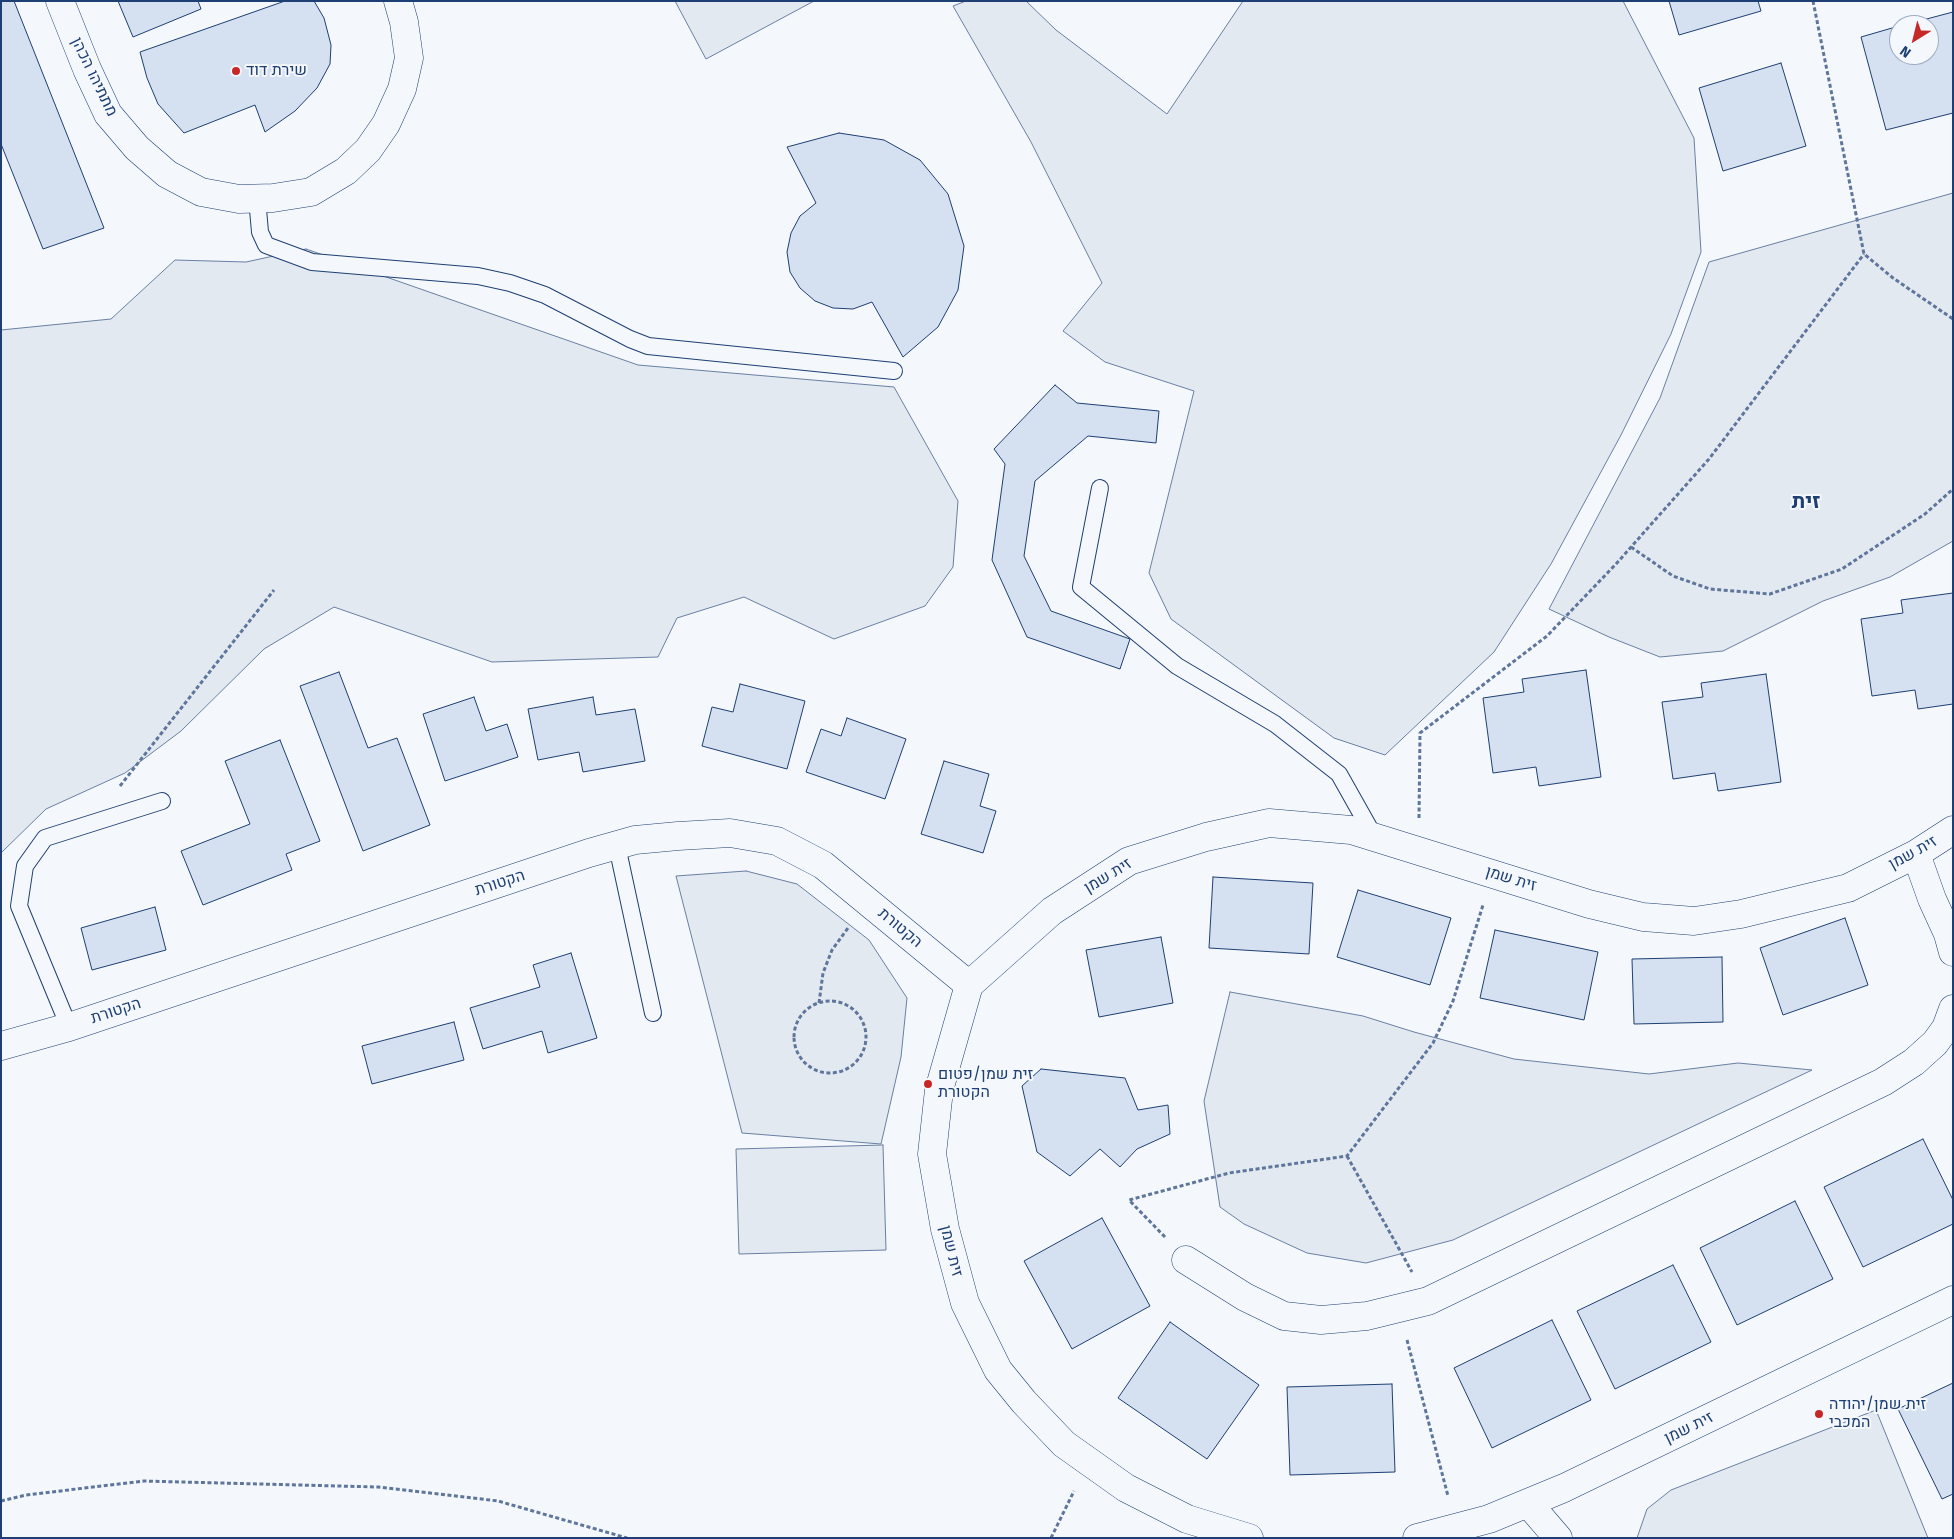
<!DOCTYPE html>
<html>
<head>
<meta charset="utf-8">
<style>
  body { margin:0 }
  #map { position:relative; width:1954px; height:1539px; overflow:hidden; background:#f4f7fb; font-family:"Fira Sans",sans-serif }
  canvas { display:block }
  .frame { position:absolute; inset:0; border:2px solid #1d3f73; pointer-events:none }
  .north { position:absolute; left:1889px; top:15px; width:50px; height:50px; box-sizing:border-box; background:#f4f7fb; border:1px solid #9eadc5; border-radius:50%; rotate:216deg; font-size:14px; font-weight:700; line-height:20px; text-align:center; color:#1d3f73 }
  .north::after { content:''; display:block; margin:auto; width:18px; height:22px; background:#c62828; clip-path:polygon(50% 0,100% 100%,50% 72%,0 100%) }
</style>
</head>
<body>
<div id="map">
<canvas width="1954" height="1539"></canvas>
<div class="frame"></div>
<div class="north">N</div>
</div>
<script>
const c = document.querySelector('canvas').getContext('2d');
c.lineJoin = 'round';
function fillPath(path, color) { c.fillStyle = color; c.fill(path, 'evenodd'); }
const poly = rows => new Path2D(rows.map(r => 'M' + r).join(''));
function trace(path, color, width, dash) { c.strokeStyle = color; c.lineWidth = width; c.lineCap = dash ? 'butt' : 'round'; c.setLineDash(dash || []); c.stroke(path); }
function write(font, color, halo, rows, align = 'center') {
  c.font = font + ' "Fira Sans",Heebo,sans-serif'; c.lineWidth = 4; c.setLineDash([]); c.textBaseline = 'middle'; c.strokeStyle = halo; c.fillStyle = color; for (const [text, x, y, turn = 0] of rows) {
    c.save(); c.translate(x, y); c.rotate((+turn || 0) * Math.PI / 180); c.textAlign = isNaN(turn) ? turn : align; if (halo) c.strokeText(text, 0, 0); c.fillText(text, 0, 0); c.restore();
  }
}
const green = poly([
  [675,1,814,1,706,59,675,1],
  [966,1,1026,1,1056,30,1167,114,1243,1,1623,1,1694,138,1701,252,1671,334,1621,435,1551,564,1494,652,1385,755,1334,738,1171,619,1149,573,1194,391,1105,362,1063,331,1102,283,1031,142,953,6,966,1],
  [1953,193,1953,541,1890,577,1823,601,1723,651,1660,657,1609,637,1549,609,1660,398,1709,262,1953,193],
  [306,249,638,365,894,387,958,501,953,567,925,606,834,639,744,597,677,618,658,657,492,662,334,607,264,649,181,731,125,773,46,809,1,853,1,330,111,319,175,260,246,262,306,249],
  [746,871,797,884,869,940,907,998,901,1057,881,1144,742,1133,676,876,746,871],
  [1230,992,1363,1016,1414,1032,1514,1059,1649,1074,1738,1063,1812,1070,1453,1240,1366,1263,1307,1253,1244,1224,1220,1207,1204,1101,1230,992],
  [883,1145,886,1250,739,1254,736,1149,883,1145],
  [1876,1410,1928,1538,1637,1538,1647,1509,1671,1490,1876,1410]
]);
fillPath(green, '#e3e9f0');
trace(green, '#687fa3', 1);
const building = poly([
  [1,1,14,1,104,228,43,249,1,144,1,1],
  [118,1,198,1,201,9,133,37,118,1],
  [285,1,314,1,324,18,331,45,330,64,317,88,295,111,265,132,255,105,184,133,158,104,147,78,140,52,285,1],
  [1669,1,1758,1,1761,11,1679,35,1669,1],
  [1953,12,1953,113,1886,130,1861,37,1899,26,1899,55,1929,55,1929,25,1904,25,1953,12],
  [1781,63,1806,146,1723,171,1699,88,1781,63],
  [839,133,884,140,920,160,948,194,964,246,958,290,938,327,903,357,872,302,853,309,833,308,815,301,800,288,790,272,787,252,791,233,800,216,816,203,787,147,839,133],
  [1055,385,1077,403,1159,411,1156,443,1088,436,1035,481,1024,556,1051,611,1130,639,1120,669,1027,637,992,560,1005,464,994,449,1055,385],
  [1953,593,1953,704,1918,709,1915,690,1872,696,1861,619,1903,613,1901,600,1953,593],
  [1586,670,1601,777,1539,786,1536,767,1493,773,1483,698,1524,692,1522,679,1586,670],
  [339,672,368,748,397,738,430,825,363,851,300,686,339,672],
  [1766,674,1781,782,1718,791,1715,773,1673,779,1662,702,1703,697,1701,683,1766,674],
  [740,684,805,701,787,769,702,746,712,707,733,712,740,684],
  [474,697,486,731,507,724,518,757,445,781,423,714,474,697],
  [593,697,596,715,635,709,645,761,583,772,579,752,538,760,528,709,593,697],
  [847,718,906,739,885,799,806,772,821,729,841,736,847,718],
  [280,740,320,841,286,854,292,870,203,905,181,851,250,824,225,761,280,740],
  [944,761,989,774,980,806,996,811,983,853,921,834,944,761],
  [1213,877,1313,883,1309,954,1209,948,1213,877],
  [1358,890,1451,918,1430,985,1337,957,1358,890],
  [155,907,166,950,92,970,81,928,155,907],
  [1845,918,1868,985,1783,1015,1760,948,1845,918],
  [1495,930,1598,952,1584,1020,1480,998,1495,930],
  [1161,937,1173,1003,1099,1017,1086,950,1161,937],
  [571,953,597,1038,548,1053,542,1031,483,1049,470,1008,540,987,533,965,571,953],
  [1722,957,1723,1022,1634,1024,1632,959,1722,957],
  [454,1022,464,1060,372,1084,362,1046,454,1022],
  [1041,1069,1125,1078,1138,1110,1168,1105,1170,1134,1137,1149,1120,1167,1100,1149,1070,1176,1037,1152,1022,1086,1041,1069],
  [1923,1139,1953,1200,1953,1224,1863,1267,1824,1187,1923,1139],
  [1795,1201,1833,1279,1737,1325,1700,1248,1795,1201],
  [1102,1218,1150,1306,1072,1349,1024,1261,1102,1218],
  [1673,1265,1711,1342,1615,1389,1577,1311,1673,1265],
  [1552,1320,1591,1400,1492,1448,1454,1368,1552,1320],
  [1170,1322,1259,1385,1207,1459,1118,1398,1170,1322],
  [1953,1383,1953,1494,1942,1499,1898,1409,1953,1383],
  [1392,1384,1395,1472,1290,1475,1287,1387,1392,1384]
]);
fillPath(building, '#d5e0f0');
trace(building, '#1d3f73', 1);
const lane = poly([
  [257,198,260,232,266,245,312,262,478,276,510,283,545,295,630,339,648,346,894,371],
  [1100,488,1081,587,1177,666,1275,724,1339,774,1375,838],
  [617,846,653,1013],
  [69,1027,19,906,25,866,45,838,162,801]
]);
const street = poly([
  [60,1,87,69,108,114,137,148,167,174,201,192,239,199,273,198,311,192,346,171,368,150,386,124,402,89,409,58,404,22,398,1],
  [1916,854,1932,899,1948,934,1953,952],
  [1,1046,69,1027,589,853,635,840,678,836,730,833,777,841,823,865,969,985],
  [1186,1260,1245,1297,1284,1316,1321,1320,1367,1316,1428,1301,1883,1082,1914,1062,1935,1043,1946,1028,1953,1009],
  [1528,1503,1558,1538],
  [1249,1538,1187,1519,1126,1488,1064,1444,1024,1402,998,1370,965,1303,945,1229,932,1154,939,1090,969,985,1052,911,1129,861,1206,837,1269,823,1351,830,1589,904,1643,917,1694,921,1741,914,1848,888,1916,854,1953,830],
  [1417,1538,1489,1519,1564,1488,1953,1300]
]);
trace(lane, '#1d3f73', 18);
trace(street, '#1d3f73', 29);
trace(poly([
  [1813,1,1864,254,1893,278,1953,319],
  [1631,547,1673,576,1710,589,1770,594,1842,569,1925,514,1953,489],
  [120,786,274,590],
  [1419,818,1420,733,1547,636,1616,564,1709,459,1864,254],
  '794 1037a36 36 0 1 1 72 0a36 36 0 1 1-72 0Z',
  [819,1003,823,973,832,950,848,928],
  [1347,1156,1412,1272],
  [1165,1237,1129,1200,1229,1173,1347,1156,1433,1043,1453,1001,1483,905],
  [1407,1340,1448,1496],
  [1,1501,26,1495,144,1481,378,1487,498,1501,627,1538],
  [1051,1538,1074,1491]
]), '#5e769c', 3, [4, 2.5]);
trace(lane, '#f4f7fb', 16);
trace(street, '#f4f7fb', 28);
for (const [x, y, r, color] of [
  [236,71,5,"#c62828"],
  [928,1084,5,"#c62828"],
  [1819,1414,5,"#c62828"]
]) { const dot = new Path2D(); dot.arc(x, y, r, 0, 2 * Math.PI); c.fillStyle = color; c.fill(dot); trace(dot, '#f4f7fb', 2); }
write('16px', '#1d3f73', '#f4f7fb', [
  ["שירת דוד",246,71],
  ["זית שמן/פטום",938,1075],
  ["הקטורת",938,1093],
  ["זית שמן/יהודה",1829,1405],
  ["המכבי",1829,1423]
], 'left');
write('16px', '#1d3f73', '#f4f7fb', [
  ["מתתיהו הכהן",94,77,64],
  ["זית שמן",1913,853,-29],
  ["זית שמן",1108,876,-31],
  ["זית שמן",1511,879,17],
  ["הקטורת",500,883,-18],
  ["הקטורת",900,928,40],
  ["הקטורת",116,1011,-18],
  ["זית שמן",951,1251,76],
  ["זית שמן",1689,1428,-26]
]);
write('bold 21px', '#1d3f73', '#f4f7fb', [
  ["זית",1806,502]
]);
</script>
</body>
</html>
